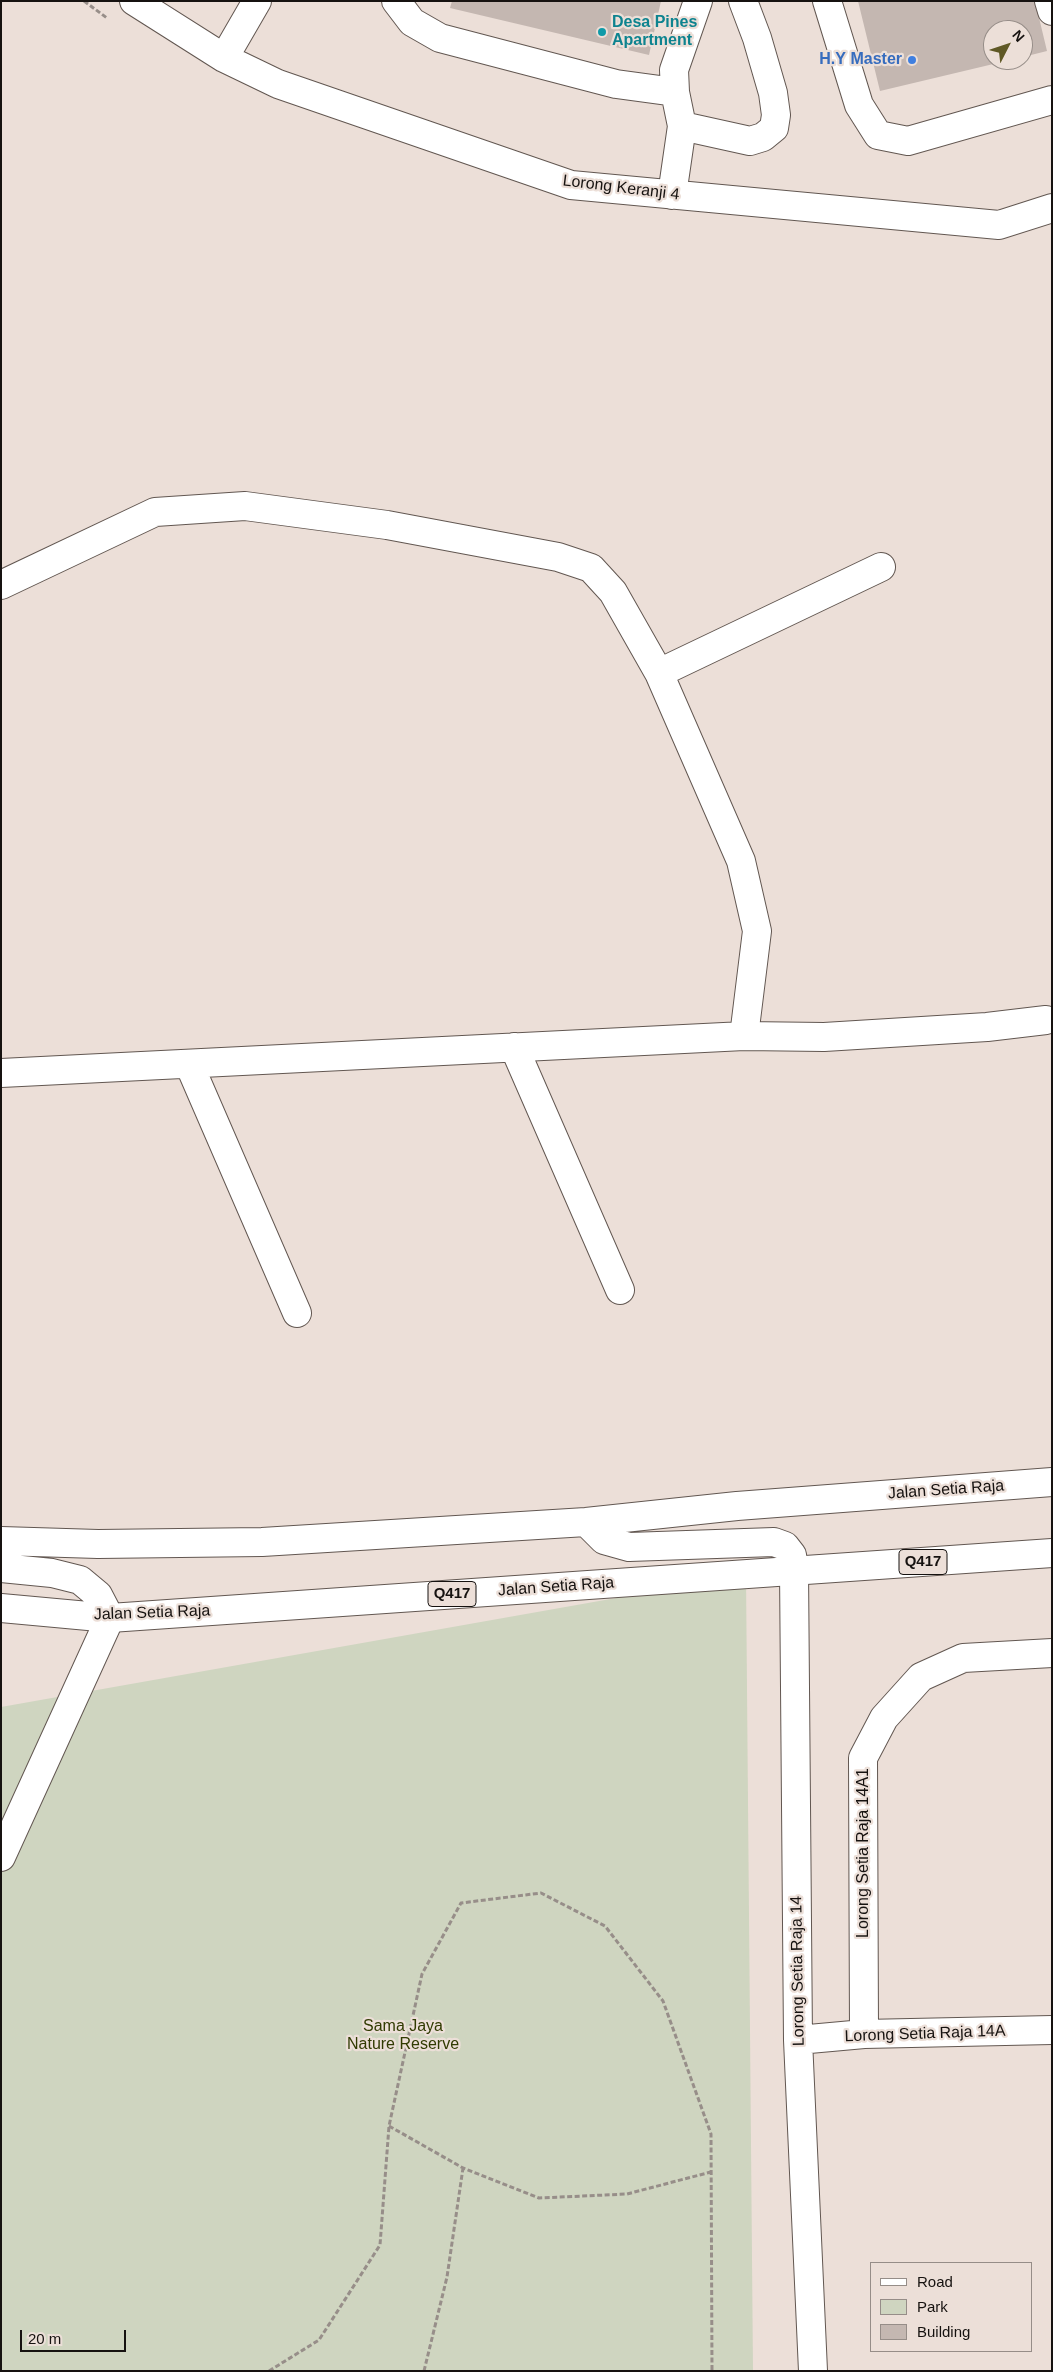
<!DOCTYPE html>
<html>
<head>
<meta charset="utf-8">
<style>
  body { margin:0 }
  #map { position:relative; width:1053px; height:2372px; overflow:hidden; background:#ecdfd8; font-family:Helvetica,sans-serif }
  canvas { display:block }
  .frame { position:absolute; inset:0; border:2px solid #161210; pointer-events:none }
  .legend { position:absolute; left:870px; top:2262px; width:162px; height:90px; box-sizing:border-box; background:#ecdfd8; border:1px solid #968d88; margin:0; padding:6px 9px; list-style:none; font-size:15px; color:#161210 }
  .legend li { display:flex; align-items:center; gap:10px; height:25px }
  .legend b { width:25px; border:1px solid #968d88 }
  .north { position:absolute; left:983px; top:20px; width:50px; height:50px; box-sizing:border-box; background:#ecdfd8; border:1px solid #968d88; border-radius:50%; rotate:49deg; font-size:14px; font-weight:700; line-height:20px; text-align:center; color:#161210 }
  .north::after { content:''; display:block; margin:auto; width:18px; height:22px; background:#5f5825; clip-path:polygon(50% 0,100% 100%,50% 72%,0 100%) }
  .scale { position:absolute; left:20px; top:2330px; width:106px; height:22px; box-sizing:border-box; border:2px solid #161210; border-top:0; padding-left:6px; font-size:15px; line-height:18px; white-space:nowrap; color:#161210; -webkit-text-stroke:4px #ecdfd8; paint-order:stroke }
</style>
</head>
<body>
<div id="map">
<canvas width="1053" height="2372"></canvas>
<div class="frame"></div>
<ul class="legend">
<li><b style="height:6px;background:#fff"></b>Road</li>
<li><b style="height:14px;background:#cfd5c0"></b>Park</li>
<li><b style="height:14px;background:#c4b7b1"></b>Building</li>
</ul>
<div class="north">N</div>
<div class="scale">20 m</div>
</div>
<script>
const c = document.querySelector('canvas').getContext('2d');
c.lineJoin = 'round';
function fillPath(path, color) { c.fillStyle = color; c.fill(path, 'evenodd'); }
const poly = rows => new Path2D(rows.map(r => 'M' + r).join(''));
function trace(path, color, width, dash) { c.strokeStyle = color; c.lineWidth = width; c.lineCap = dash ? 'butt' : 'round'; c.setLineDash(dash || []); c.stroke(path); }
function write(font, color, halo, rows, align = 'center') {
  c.font = font + ' Helvetica,sans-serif'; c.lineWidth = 4.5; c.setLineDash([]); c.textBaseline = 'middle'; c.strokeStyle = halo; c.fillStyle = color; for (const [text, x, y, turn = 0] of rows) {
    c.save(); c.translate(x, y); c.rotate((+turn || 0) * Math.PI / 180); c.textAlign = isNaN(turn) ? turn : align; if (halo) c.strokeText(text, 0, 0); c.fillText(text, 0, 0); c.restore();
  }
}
fillPath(poly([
  [746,1575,753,2371,1,2371,1,1707]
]), '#cfd5c0');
fillPath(poly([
  [452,1,661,1,649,55,450,8],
  [858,1,1035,1,1047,51,1023,57,1023,30,993,30,993,60,1006,61,880,91]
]), '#c4b7b1');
const minor = poly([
  [134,1,224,58,278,84,571,185,999,225,1052,208],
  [396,1,412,22,440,38,616,84,675,92,682,126],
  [827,1,859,105,878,135,908,141,1052,100],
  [1049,1,1052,11],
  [224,58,257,1],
  [675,92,674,70,698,1],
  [672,195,682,126,750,141,763,137,774,128,776,115,773,93,757,38,743,1],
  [1,585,155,512,245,506,387,525,558,557,591,568,613,592,659,673,741,861,757,931,744,1036],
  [659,673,881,567],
  [514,1047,620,1290],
  [189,1064,297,1313],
  [1,1073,744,1036,824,1037,987,1027,1046,1020],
  [794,1570,798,2040,813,2371],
  [1,1857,110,1618],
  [864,2034,863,1758,884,1718,921,1677,963,1658,1052,1653],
  [798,2040,864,2034,1052,2030]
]);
const highway = poly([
  [586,1522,604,1540,629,1547,774,1542,785,1546,792,1555,794,1570],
  [1,1541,98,1544,262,1542,586,1522,737,1506,1052,1482],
  [1,1568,52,1573,80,1580,98,1595,110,1618],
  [1,1608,110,1618,1052,1553]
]);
trace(minor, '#625751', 30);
trace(highway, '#625751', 30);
trace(poly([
  [84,1,107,18],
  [389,2126,463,2168,539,2198,627,2194,711,2172],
  [269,2371,319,2340,380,2245,389,2126,422,1974,461,1903,541,1893,605,1926,663,2001,711,2134,712,2371],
  [424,2371,447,2277,463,2168]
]), '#978e89', 3, [5, 2.5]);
trace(minor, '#fff', 28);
trace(highway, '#fff', 28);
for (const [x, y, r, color] of [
  [602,32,5,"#0f9aa8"],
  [912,60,5,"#3f7fe0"]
]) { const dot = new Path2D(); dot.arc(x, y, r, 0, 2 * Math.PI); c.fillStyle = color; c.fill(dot); trace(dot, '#ecdfd8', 2); }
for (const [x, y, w] of [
  [923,1562,48],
  [452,1594,48]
]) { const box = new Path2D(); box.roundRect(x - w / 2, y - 12.5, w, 25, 4); c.fillStyle = '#ecdfd8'; c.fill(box); trace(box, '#161210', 1); }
write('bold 15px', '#161210', null, [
  ["Q417",923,1562],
  ["Q417",452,1594]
]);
write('bold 16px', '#0d838f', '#ecdfd8', [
  ["Desa Pines",612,23],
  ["Apartment",612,41]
], 'left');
write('bold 16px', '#366cbe', '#ecdfd8', [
  ["H.Y Master",902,60]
], 'right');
write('16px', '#161210', '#ecdfd8', [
  ["Lorong Keranji 4",621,188,7],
  ["Jalan Setia Raja",946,1490,-4],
  ["Jalan Setia Raja",556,1587,-4],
  ["Jalan Setia Raja",152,1613,-2],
  ["Lorong Setia Raja 14A1",864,1853,-90],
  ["Lorong Setia Raja 14",798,1971,-91],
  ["Lorong Setia Raja 14A",925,2034,-2]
]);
write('16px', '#313b02', '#ecdfd8', [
  ["Sama Jaya",403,2027],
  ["Nature Reserve",403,2045]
]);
</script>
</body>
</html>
